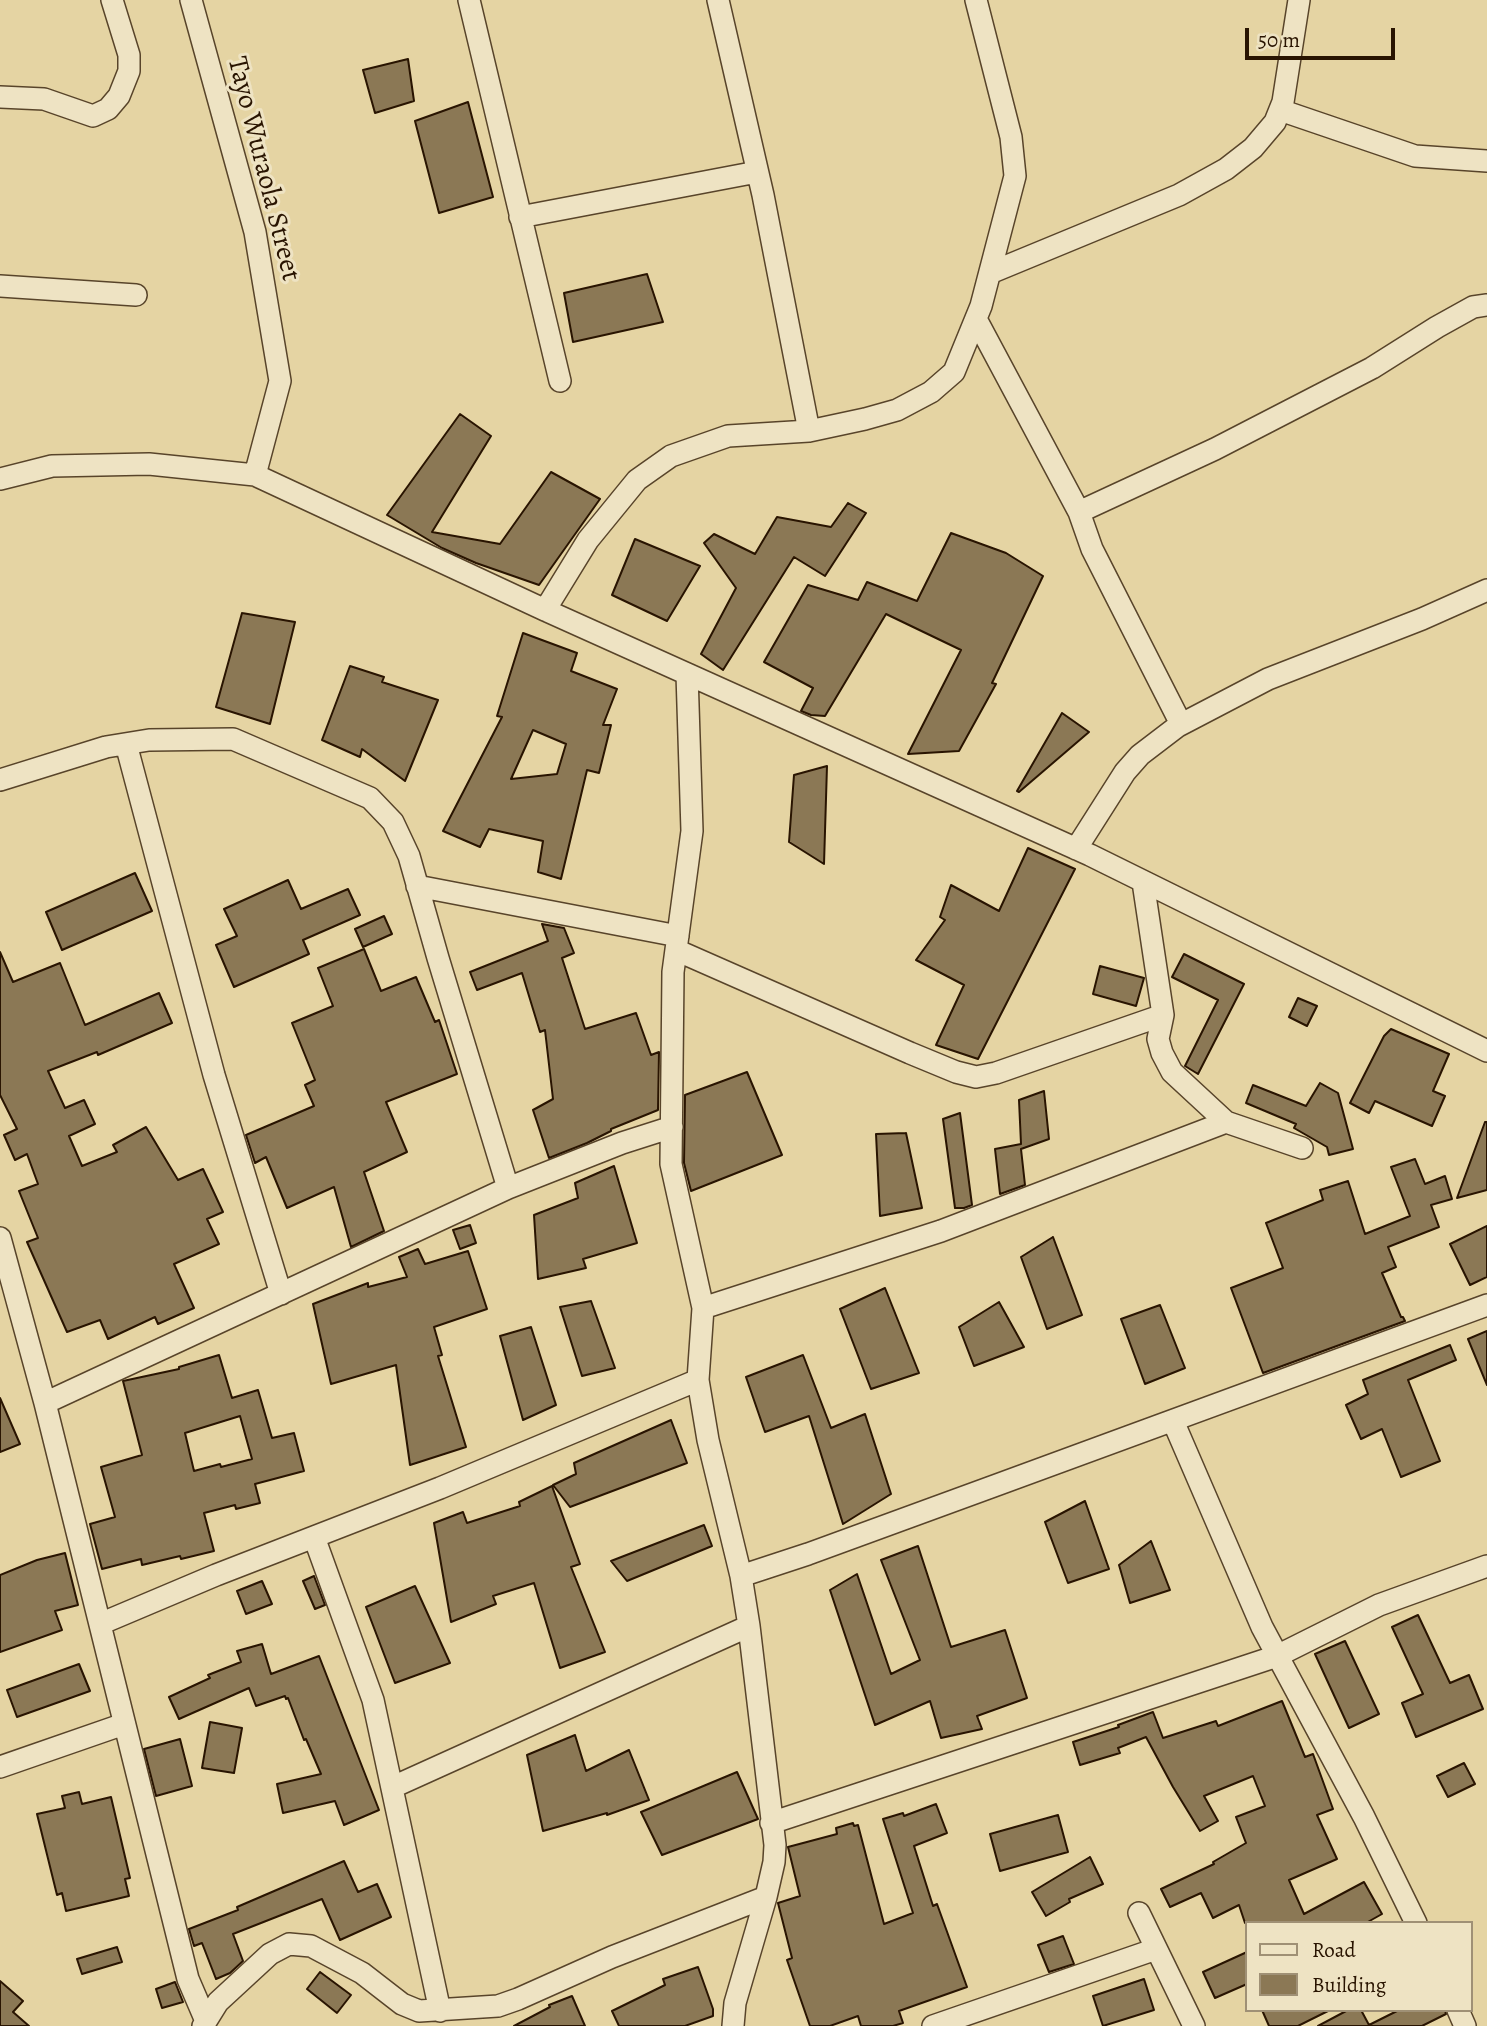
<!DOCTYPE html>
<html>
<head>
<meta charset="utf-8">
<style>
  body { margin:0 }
  #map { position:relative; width:1487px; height:2026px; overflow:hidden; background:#e5d4a3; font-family:Alegreya,serif }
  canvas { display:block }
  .legend { position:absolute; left:1245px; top:1921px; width:228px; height:91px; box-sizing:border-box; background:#eee3c3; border:2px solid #9f9075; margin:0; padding:9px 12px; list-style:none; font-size:21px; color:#291401 }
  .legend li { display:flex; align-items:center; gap:14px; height:35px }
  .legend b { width:35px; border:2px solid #9f9075 }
  .scale { position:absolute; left:1245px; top:28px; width:150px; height:32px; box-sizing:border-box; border:4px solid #291401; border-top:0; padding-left:9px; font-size:21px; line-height:24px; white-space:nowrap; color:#291401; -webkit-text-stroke:5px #eee3c3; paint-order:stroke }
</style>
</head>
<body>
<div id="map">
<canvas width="1487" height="2026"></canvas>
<ul class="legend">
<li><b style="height:9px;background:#eee3c3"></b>Road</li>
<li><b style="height:19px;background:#8b7855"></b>Building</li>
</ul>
<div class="scale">50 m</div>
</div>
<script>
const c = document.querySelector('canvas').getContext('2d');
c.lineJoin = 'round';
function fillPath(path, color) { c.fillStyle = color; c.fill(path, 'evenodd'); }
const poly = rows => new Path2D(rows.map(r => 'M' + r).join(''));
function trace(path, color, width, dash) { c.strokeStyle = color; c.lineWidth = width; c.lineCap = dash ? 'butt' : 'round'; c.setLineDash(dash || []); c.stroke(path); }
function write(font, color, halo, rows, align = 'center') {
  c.font = font + ' Alegreya,serif'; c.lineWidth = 6; c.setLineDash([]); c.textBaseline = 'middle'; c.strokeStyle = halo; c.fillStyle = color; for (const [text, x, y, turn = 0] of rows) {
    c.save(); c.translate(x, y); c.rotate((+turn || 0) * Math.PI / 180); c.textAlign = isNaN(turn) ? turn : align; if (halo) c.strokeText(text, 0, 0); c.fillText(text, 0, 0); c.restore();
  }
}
const building = poly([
  [408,59,414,101,375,113,363,70,408,59],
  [468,102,493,197,439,213,415,121,468,102],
  [647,274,663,322,573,342,564,293,647,274],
  [460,414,491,436,432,532,500,544,551,472,600,499,539,585,476,563,442,548,387,515,460,414],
  [848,503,866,513,825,576,794,557,723,670,701,654,736,588,704,543,714,534,755,554,777,517,831,527,848,503],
  [951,533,1006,553,1043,576,992,683,996,684,959,751,908,754,961,650,886,614,825,716,811,715,801,711,813,688,764,662,808,585,858,600,867,582,917,601,951,533],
  [635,539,700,566,667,621,612,595,635,539],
  [242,613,295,622,270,724,216,707,242,613],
  [523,633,577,653,571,671,617,689,603,725,611,725,599,773,587,770,561,879,538,872,543,841,489,829,480,847,443,831,502,717,497,716,523,633],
  [533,730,566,744,557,774,511,779,533,730],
  [350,666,384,677,382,682,438,700,405,781,362,749,360,757,322,740,350,666],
  [1062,713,1089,732,1019,792,1017,791,1062,713],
  [827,766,824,864,789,842,794,775,827,766],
  [1028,848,1075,869,978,1059,936,1045,964,985,916,960,945,920,940,917,951,885,999,911,1028,848],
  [135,873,152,911,62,950,46,912,135,873],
  [288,880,301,909,348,889,360,915,303,940,309,954,234,987,216,945,237,936,224,909,288,880],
  [384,916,392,934,363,947,355,929,384,916],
  [542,924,564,928,574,953,562,958,585,1029,636,1013,651,1055,659,1052,658,1110,611,1129,611,1131,587,1143,549,1158,533,1110,553,1099,545,1030,540,1032,522,973,477,990,470,972,548,941,542,924],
  [364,949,381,991,416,977,435,1022,439,1020,457,1074,386,1102,407,1152,364,1172,384,1231,351,1247,334,1187,287,1208,266,1157,255,1163,246,1135,314,1106,305,1085,315,1080,292,1023,333,1006,318,968,364,949],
  [0,952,13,982,60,963,85,1025,159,993,172,1023,98,1055,97,1052,48,1071,65,1108,84,1100,95,1124,69,1136,82,1166,117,1152,113,1145,146,1127,178,1180,203,1169,223,1212,207,1219,219,1244,174,1264,194,1308,158,1324,155,1317,108,1339,100,1320,67,1332,27,1242,38,1238,19,1191,38,1184,27,1154,15,1160,4,1135,17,1129,0,1095,0,952],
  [1184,954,1244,984,1198,1074,1185,1066,1218,1000,1172,977,1184,954],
  [1100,966,1144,978,1136,1006,1093,994,1100,966],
  [1298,998,1317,1006,1307,1026,1289,1017,1298,998],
  [1391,1029,1449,1054,1433,1091,1445,1096,1432,1126,1375,1101,1369,1113,1350,1103,1384,1036,1391,1029],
  [747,1072,782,1155,691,1191,684,1163,685,1095,747,1072],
  [1320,1083,1338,1093,1353,1149,1329,1155,1327,1147,1294,1128,1296,1124,1246,1103,1253,1085,1306,1106,1320,1083],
  [1044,1091,1049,1139,1021,1149,1025,1185,1000,1194,995,1149,1021,1144,1019,1100,1044,1091],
  [960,1113,972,1205,964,1208,955,1208,943,1119,960,1113],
  [1485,1122,1487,1122,1487,1190,1457,1198,1485,1122],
  [906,1133,922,1208,880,1216,876,1134,906,1133],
  [1415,1159,1425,1184,1445,1176,1452,1199,1431,1205,1439,1227,1388,1247,1396,1267,1382,1273,1401,1317,1403,1317,1405,1321,1263,1373,1231,1288,1283,1268,1266,1223,1323,1200,1320,1190,1348,1181,1365,1234,1410,1216,1391,1167,1415,1159],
  [614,1166,637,1243,583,1259,586,1268,538,1279,534,1215,578,1198,575,1183,614,1166],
  [470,1225,476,1243,460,1249,453,1230,470,1225],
  [1487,1226,1487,1277,1470,1285,1450,1244,1487,1226],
  [1053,1237,1082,1315,1047,1329,1021,1257,1053,1237],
  [418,1249,425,1264,468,1251,487,1309,434,1327,442,1355,438,1356,466,1447,410,1465,396,1365,331,1384,313,1304,368,1283,368,1287,407,1277,399,1257,418,1249],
  [885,1288,919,1373,871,1389,840,1309,885,1288],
  [591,1301,615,1368,582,1376,560,1307,591,1301],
  [999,1302,1024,1347,974,1366,959,1327,999,1302],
  [1160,1305,1185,1368,1145,1384,1121,1319,1160,1305],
  [531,1327,556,1405,523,1420,500,1336,531,1327],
  [1487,1331,1487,1385,1468,1339,1487,1331],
  [1450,1345,1456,1360,1408,1380,1440,1461,1401,1477,1382,1429,1361,1439,1346,1405,1368,1394,1363,1380,1450,1345],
  [219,1355,232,1398,258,1390,272,1438,294,1433,304,1471,255,1484,260,1503,236,1509,235,1505,204,1513,214,1551,181,1559,180,1556,142,1565,141,1559,102,1569,90,1524,115,1517,101,1467,142,1455,123,1381,179,1369,179,1367,219,1355],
  [240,1416,252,1459,221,1467,220,1464,194,1471,185,1433,240,1416],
  [803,1355,831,1428,865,1414,891,1494,843,1524,809,1416,765,1432,746,1377,803,1355],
  [0,1398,20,1444,0,1452,0,1398],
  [671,1420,687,1463,570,1507,553,1485,576,1474,574,1463,671,1420],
  [552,1486,580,1564,571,1567,605,1652,560,1668,534,1583,493,1596,496,1604,451,1622,434,1523,463,1512,467,1523,520,1506,519,1502,552,1486],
  [1085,1501,1109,1569,1068,1583,1045,1522,1085,1501],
  [704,1525,712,1546,627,1581,611,1561,704,1525],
  [1151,1541,1170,1590,1130,1603,1119,1565,1151,1541],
  [918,1546,951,1647,1005,1630,1027,1698,977,1716,982,1729,941,1738,930,1701,875,1725,830,1590,857,1574,891,1674,920,1660,881,1560,918,1546],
  [65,1553,78,1605,55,1611,62,1630,0,1652,0,1575,37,1560,65,1553],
  [314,1576,325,1605,315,1609,303,1581,314,1576],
  [262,1581,272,1604,246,1614,237,1591,262,1581],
  [415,1586,450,1663,395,1683,366,1607,415,1586],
  [1418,1615,1450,1683,1469,1675,1483,1709,1416,1737,1402,1703,1423,1694,1392,1627,1418,1615],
  [1345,1641,1379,1714,1349,1728,1315,1654,1345,1641],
  [262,1644,271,1674,319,1656,379,1810,344,1825,335,1801,283,1813,277,1784,321,1774,306,1739,304,1740,288,1698,286,1699,285,1696,256,1706,249,1688,179,1719,169,1697,210,1678,208,1675,241,1662,237,1651,262,1644],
  [79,1664,90,1691,17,1717,7,1690,79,1664],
  [1282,1701,1305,1757,1313,1754,1333,1809,1317,1815,1337,1859,1289,1880,1304,1914,1364,1882,1382,1914,1366,1923,1245,1923,1239,1905,1213,1918,1201,1893,1170,1907,1161,1889,1214,1864,1213,1862,1246,1843,1236,1817,1265,1806,1253,1776,1204,1796,1218,1821,1200,1831,1173,1787,1146,1737,1118,1748,1120,1753,1080,1765,1073,1742,1119,1727,1118,1725,1153,1712,1163,1738,1216,1721,1218,1726,1282,1701],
  [210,1722,242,1728,234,1773,202,1768,210,1722],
  [575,1735,586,1771,629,1750,649,1800,607,1815,607,1813,543,1831,527,1755,575,1735],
  [180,1739,192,1786,156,1796,144,1749,180,1739],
  [1464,1763,1475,1784,1448,1797,1437,1776,1464,1763],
  [737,1772,758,1819,662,1855,641,1812,737,1772],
  [79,1792,82,1804,111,1797,130,1878,125,1879,129,1896,66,1911,62,1893,57,1895,37,1814,65,1808,62,1796,79,1792],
  [936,1804,947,1833,914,1846,933,1906,937,1904,967,1987,899,2011,903,2023,893,2026,861,2026,858,2016,830,2026,810,2026,787,1960,792,1958,778,1903,800,1896,788,1847,837,1834,836,1828,853,1823,854,1826,858,1825,884,1924,913,1913,883,1819,903,1813,904,1816,936,1804],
  [1058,1815,1068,1852,1000,1871,990,1834,1058,1815],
  [1090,1857,1103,1884,1069,1899,1070,1902,1046,1916,1032,1892,1090,1857],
  [344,1861,358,1892,377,1884,391,1917,340,1940,322,1899,233,1934,243,1961,230,1973,216,1979,202,1943,194,1946,189,1929,238,1910,237,1907,344,1861],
  [1063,1936,1074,1964,1049,1972,1038,1945,1063,1936],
  [117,1947,122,1962,82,1974,77,1959,117,1947],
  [1247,1952,1247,1984,1215,1998,1203,1972,1247,1952],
  [698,1967,713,2009,713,2016,685,2026,619,2026,612,2011,665,1985,663,1979,698,1967],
  [320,1972,351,1995,337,2013,307,1989,320,1972],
  [1144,1979,1154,2010,1103,2026,1093,1996,1144,1979],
  [0,1981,23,2001,13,2012,29,2026,0,2026,0,1981],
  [175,1982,183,2002,162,2008,156,1989,175,1982],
  [572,1996,585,2026,514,2026,550,2007,549,2005,572,1996],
  [1262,2010,1330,2010,1298,2026,1269,2026,1262,2010],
  [1348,2010,1361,2010,1369,2025,1399,2010,1445,2010,1446,2014,1422,2026,1318,2026,1348,2010]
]);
fillPath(building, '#8b7855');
trace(building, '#291401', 2);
const street = poly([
  [191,0,255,232,280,381,255,475],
  [469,0,560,381],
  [718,0,763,195,809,431],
  [0,97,44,99,93,116,108,109,119,96,129,71,129,55,112,0],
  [1280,110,1415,156,1487,161],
  [520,217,757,172],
  [990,273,1179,195,1226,169,1253,148,1275,122,1283,102,1299,0],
  [0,286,136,295],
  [976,319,1079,512,1092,549,1181,724],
  [0,479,52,466,149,464,255,475,545,610,1090,855,1487,1051],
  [1079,512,1215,449,1372,368,1437,327,1473,307,1487,305],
  [545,610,588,540,637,480,671,456,728,436,809,431,865,419,897,410,931,392,954,372,981,306,1015,176,1011,137,976,0],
  [687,674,692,831,673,972,671,1164,703,1308,698,1380,708,1440,741,1576,749,1626,775,1845,774,1862,766,1897,735,2003,733,2026],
  [126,744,214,1075,281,1294],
  [0,780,106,747,149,740,233,739,370,798,393,822,409,856,438,958,508,1188],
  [1076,849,1125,772,1140,755,1178,726,1268,679,1422,619,1487,590],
  [1143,882,1163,1015,1158,1039,1162,1053,1172,1072,1226,1122,1302,1148],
  [417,886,678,936],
  [676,950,910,1053,956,1072,976,1077,996,1073,1163,1015],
  [0,1238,45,1403,188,1979,206,2021],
  [703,1308,941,1231,1226,1122],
  [45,1403,508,1188,622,1143,672,1127],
  [1173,1421,1262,1627,1364,1817,1416,1923],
  [314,1537,373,1700,440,2011],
  [741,1576,808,1554,994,1486,1487,1305],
  [100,1624,216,1575,440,1488,698,1380],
  [0,1767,124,1724],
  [393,1787,749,1626],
  [771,1823,1277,1656,1379,1605,1487,1566],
  [1139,1913,1194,2026],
  [1458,2010,1465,2026],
  [203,2026,218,2002,270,1954,289,1944,311,1946,362,1973,402,2004,419,2011,498,2006,518,1999,612,1957,766,1897],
  [933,2026,1156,1949]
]);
trace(street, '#58442a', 24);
trace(street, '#eee3c3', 21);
write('28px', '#291401', '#eee3c3', [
  ["Tayo Wuraola Street",263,169,76]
]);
</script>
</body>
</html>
